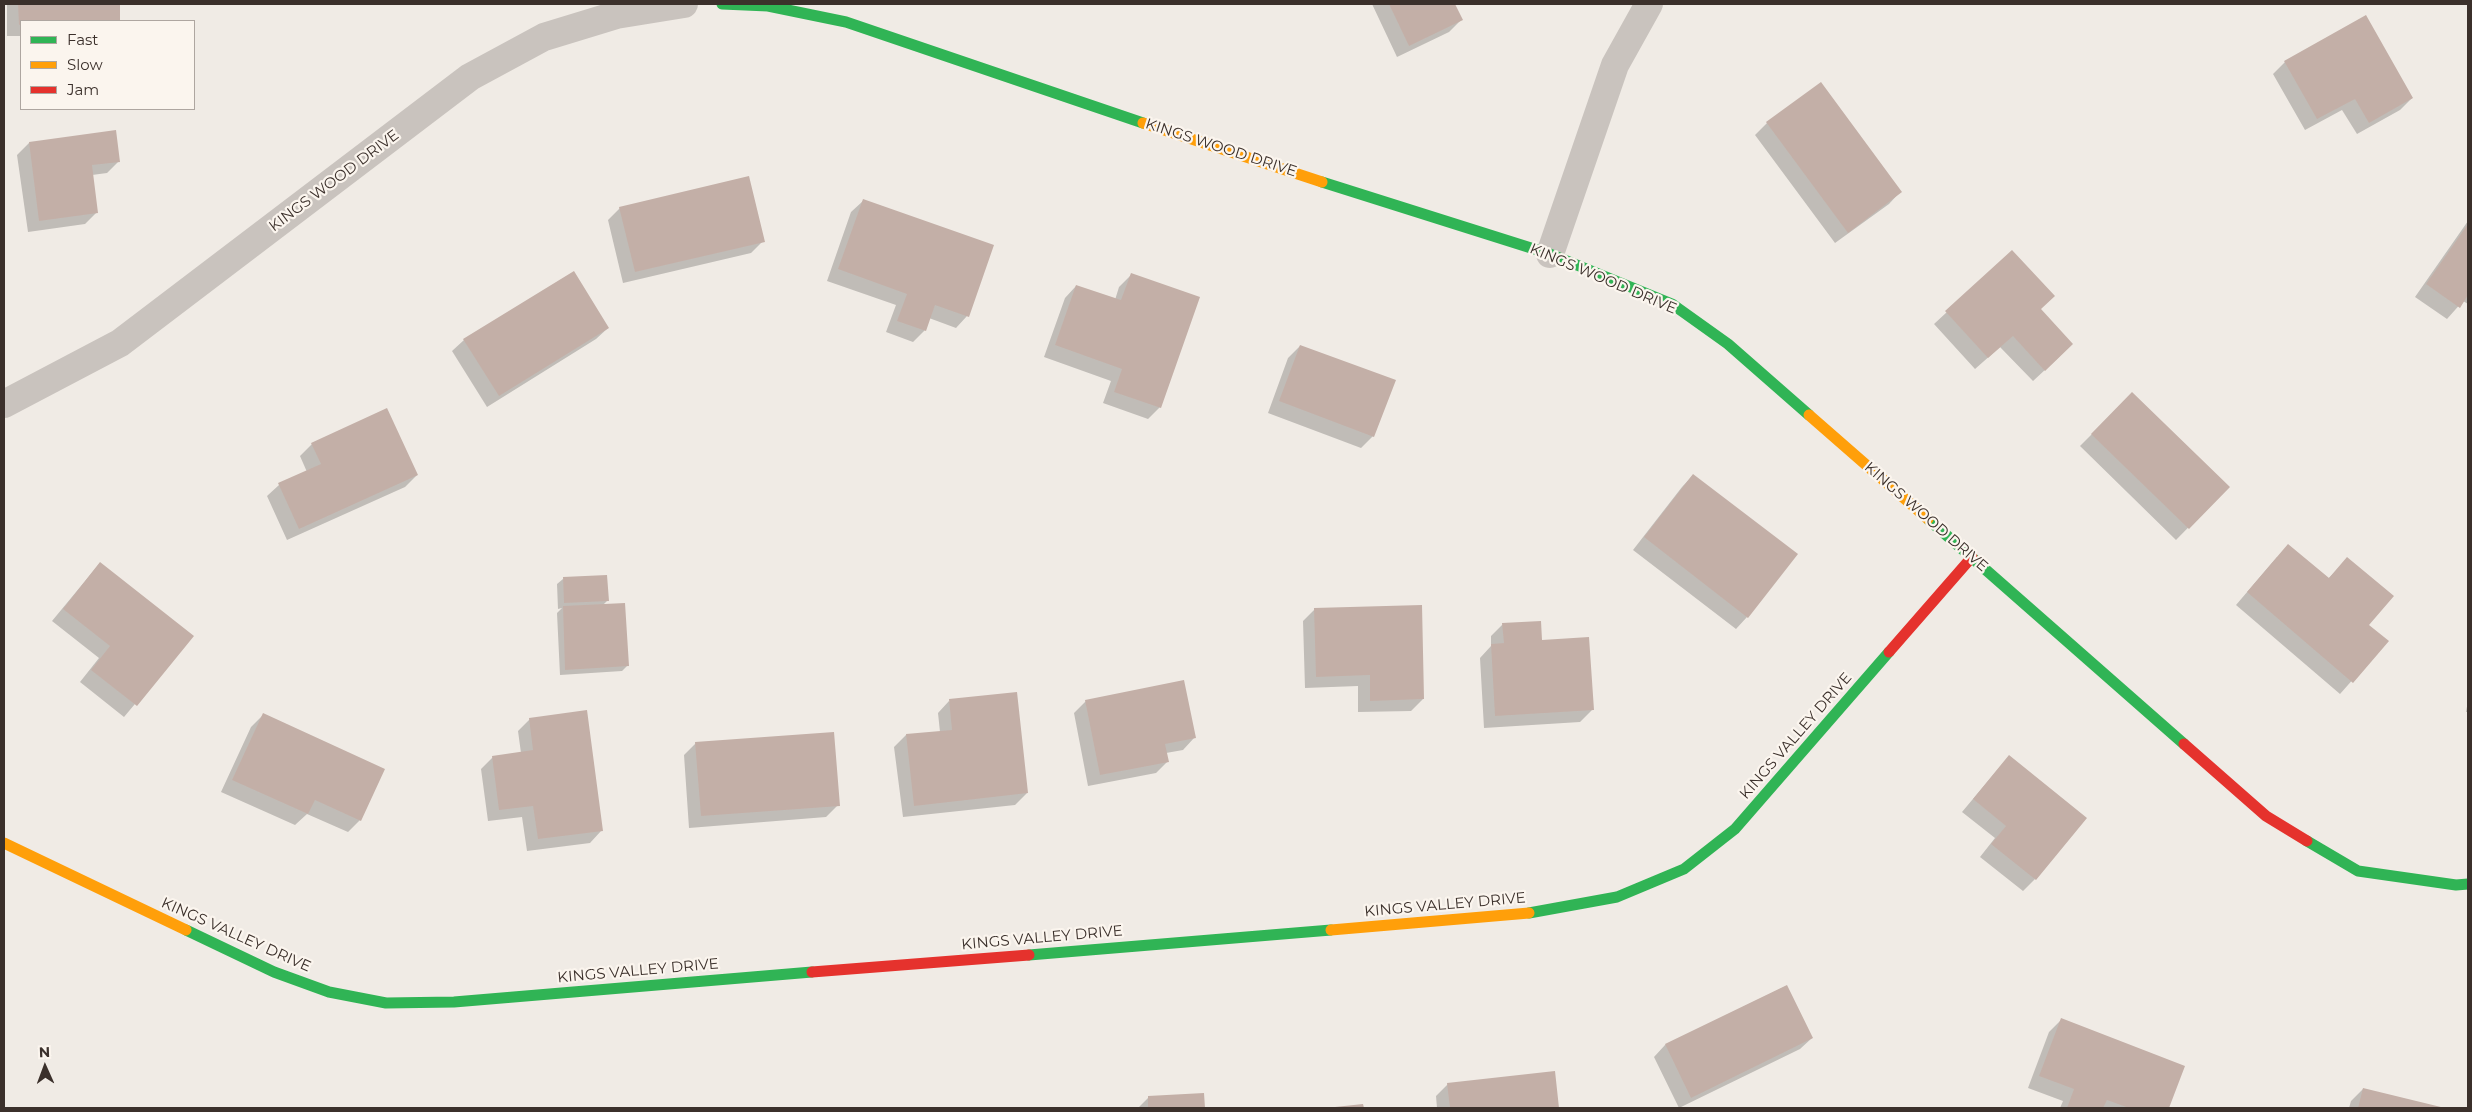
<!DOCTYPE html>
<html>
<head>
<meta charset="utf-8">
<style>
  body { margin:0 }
  #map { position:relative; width:2472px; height:1112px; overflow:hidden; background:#f0ebe5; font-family:Montserrat,sans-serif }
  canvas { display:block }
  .frame { position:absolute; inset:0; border:5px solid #3b302b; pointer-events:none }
  .legend { position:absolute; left:20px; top:20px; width:175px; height:90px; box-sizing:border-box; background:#fbf5ee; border:1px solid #aea6a0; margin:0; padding:6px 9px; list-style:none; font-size:15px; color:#3b302b }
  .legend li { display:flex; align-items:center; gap:10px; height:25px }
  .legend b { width:25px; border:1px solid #aea6a0 }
  .north { position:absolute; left:20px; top:1042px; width:50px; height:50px; -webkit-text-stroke:4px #fbf5ee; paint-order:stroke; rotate:358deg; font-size:14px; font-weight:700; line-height:20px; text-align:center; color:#3b302b }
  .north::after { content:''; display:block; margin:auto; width:18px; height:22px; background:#3b302b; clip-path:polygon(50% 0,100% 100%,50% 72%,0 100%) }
</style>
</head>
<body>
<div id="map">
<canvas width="2472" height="1112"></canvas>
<div class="frame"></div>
<ul class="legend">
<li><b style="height:6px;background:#30b455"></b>Fast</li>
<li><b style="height:6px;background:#ff9f0a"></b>Slow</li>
<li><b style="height:6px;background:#e5322d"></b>Jam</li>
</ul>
<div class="north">N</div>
</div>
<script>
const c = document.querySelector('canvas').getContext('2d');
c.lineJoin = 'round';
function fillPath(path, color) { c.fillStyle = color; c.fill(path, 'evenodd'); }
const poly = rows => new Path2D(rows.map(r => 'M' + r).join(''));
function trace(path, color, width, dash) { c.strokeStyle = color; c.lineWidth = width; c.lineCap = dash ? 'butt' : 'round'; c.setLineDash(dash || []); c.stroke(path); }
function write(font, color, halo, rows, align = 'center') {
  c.font = font + ' Montserrat,sans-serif'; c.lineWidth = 4.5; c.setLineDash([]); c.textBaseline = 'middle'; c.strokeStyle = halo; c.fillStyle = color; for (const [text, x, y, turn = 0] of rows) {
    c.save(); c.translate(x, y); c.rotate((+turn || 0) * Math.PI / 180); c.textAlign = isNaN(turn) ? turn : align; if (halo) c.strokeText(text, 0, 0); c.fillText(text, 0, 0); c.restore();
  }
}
fillPath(poly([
  [7,4,118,4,119,21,21,21,21,36,7,36],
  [1372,4,1453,4,1461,20,1449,32,1397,57],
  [2285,62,2412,98,2400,110,2357,134,2342,110,2305,130,2273,74],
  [1820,84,1900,192,1889,204,1835,243,1755,135,1767,123],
  [29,143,119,161,107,173,92,175,97,212,85,224,28,232,17,155],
  [863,201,967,316,956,328,929,318,925,330,913,342,886,332,896,305,827,281,851,212],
  [620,208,763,241,751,253,623,283,608,220],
  [2468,221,2468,304,2463,301,2447,319,2415,297],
  [2012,252,2060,356,2033,381,2000,347,1975,369,1934,324],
  [1131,275,1160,407,1148,419,1103,403,1111,381,1044,357,1065,298,1076,286,1115,300,1119,287],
  [608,328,596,339,487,407,452,351,464,340],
  [1300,346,1373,436,1361,448,1268,413,1288,358],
  [2132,394,2228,487,2176,540,2080,446],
  [312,444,417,475,405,487,287,540,267,496,279,485,307,472,300,456],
  [1693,475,1747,617,1736,629,1633,550,1682,487],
  [2277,557,2328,579,2347,559,2368,625,2387,641,2340,694,2236,605],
  [100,563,192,636,124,717,80,682,99,658,52,621],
  [563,579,607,601,603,605,628,665,622,671,560,675,557,613,562,608,558,609,557,584],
  [1315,609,1423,699,1411,711,1358,712,1358,686,1305,688,1303,621],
  [1503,624,1541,641,1592,710,1580,722,1484,728,1480,658,1491,646,1491,636],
  [949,701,1027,793,1015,805,903,817,894,747,906,735,940,732,938,713],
  [1086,701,1194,738,1183,750,1166,753,1168,761,1156,773,1088,786,1074,713],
  [2468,701,2468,712,2466,712],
  [263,715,360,820,348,832,307,814,295,825,221,792,251,727],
  [530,719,601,831,590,843,527,851,522,817,488,821,481,769,493,757,521,753,518,731],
  [696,743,838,805,826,817,689,828,684,755],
  [2009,756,2035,879,2023,891,1980,857,1995,838,1962,812],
  [1786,986,1812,1038,1800,1049,1679,1108,1654,1057,1665,1045],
  [2061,1020,2184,1067,2168,1108,2060,1108,2063,1101,2028,1088,2049,1032],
  [1554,1072,1558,1108,1437,1108,1436,1096,1448,1084],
  [2363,1089,2442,1108,2349,1108,2351,1101],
  [1203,1094,1204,1108,1138,1108,1148,1098]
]), '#0003');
fillPath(poly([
  [18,4,120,4,120,21,21,21,21,24,19,25],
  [1389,4,1455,4,1463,20,1409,46],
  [2366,15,2413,98,2369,123,2355,99,2317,119,2284,61],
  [1821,82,1902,192,1848,233,1766,122],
  [116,130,120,162,92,165,98,213,39,221,29,142],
  [749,176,765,242,635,272,619,207],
  [863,199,994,245,969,317,935,305,926,331,897,321,907,294,838,269],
  [2468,224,2468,295,2460,308,2426,284],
  [2012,250,2055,296,2041,309,2073,344,2045,371,2013,336,1988,358,1945,311],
  [574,271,609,328,499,396,463,339],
  [1131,273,1200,297,1161,408,1114,392,1122,369,1055,345,1076,285,1121,300],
  [1300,345,1396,380,1374,437,1279,401],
  [2132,392,2230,487,2189,529,2091,434],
  [387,408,418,475,299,529,278,483,321,464,311,443],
  [1693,474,1798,554,1748,618,1644,537],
  [2288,544,2329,578,2347,557,2394,596,2369,625,2389,641,2353,683,2247,592],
  [100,562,194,636,137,706,91,670,110,646,63,609],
  [607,575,609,601,564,603,563,577],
  [625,603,629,666,565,670,563,606],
  [1422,605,1424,699,1370,701,1370,675,1316,677,1314,608],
  [1541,621,1542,640,1589,637,1594,710,1495,716,1491,644,1504,643,1502,623],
  [1184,680,1196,738,1165,744,1169,762,1100,775,1085,700],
  [1017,692,1028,793,914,806,906,734,952,730,949,699],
  [587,710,603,831,538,839,533,806,499,810,492,756,533,750,529,718],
  [263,713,385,769,361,821,315,800,308,814,232,780],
  [834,732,840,806,701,816,695,742],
  [2009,755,2087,818,2036,880,1991,844,2006,826,1973,799],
  [1787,985,1813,1038,1691,1098,1665,1044],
  [2061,1018,2185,1066,2169,1108,2129,1108,2107,1100,2103,1108,2067,1108,2074,1089,2039,1076],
  [1555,1071,1559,1108,1450,1108,1447,1083],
  [2363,1088,2445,1108,2358,1108],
  [1204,1093,1205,1108,1148,1108,1148,1096],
  [1363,1104,1364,1108,1335,1108,1335,1107]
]), '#c3afa7');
trace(poly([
  [1550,254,1615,65,1649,4],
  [4,404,120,343,470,77,544,37,616,15,684,4]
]), '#c9c3be', 28);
trace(poly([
  [722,4,768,6,846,22,1143,123],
  [1322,182,1550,254,1672,304,1728,344,1809,415],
  [1928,519,2184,744],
  [2307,841,2358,871,2456,885,2468,884],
  [1529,913,1617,897,1684,869,1735,829,1889,652],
  [186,930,274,972,329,992,386,1003,454,1002,812,972],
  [1029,955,1331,930]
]), '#30b455', 11);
trace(poly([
  [1143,123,1322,182],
  [1809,415,1928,519],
  [4,843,186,930],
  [1331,930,1529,913]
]), '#ff9f0a', 11);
trace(poly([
  [1889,652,1972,557],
  [2184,744,2266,816,2307,841],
  [812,972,1029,955]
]), '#e5322d', 11);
write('15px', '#3b302b', '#fbf5ee', [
  ["KINGS WOOD DRIVE",1221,148,18],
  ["KINGS WOOD DRIVE",334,181,-37],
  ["KINGS WOOD DRIVE",1603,279,23],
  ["KINGS WOOD DRIVE",1926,517,41],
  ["KINGS VALLEY DRIVE",1796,736,-49],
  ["KINGS VALLEY DRIVE",1445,905,-5],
  ["KINGS VALLEY DRIVE",236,935,24],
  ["KINGS VALLEY DRIVE",1042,938,-5],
  ["KINGS VALLEY DRIVE",638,971,-5]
]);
</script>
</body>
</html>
